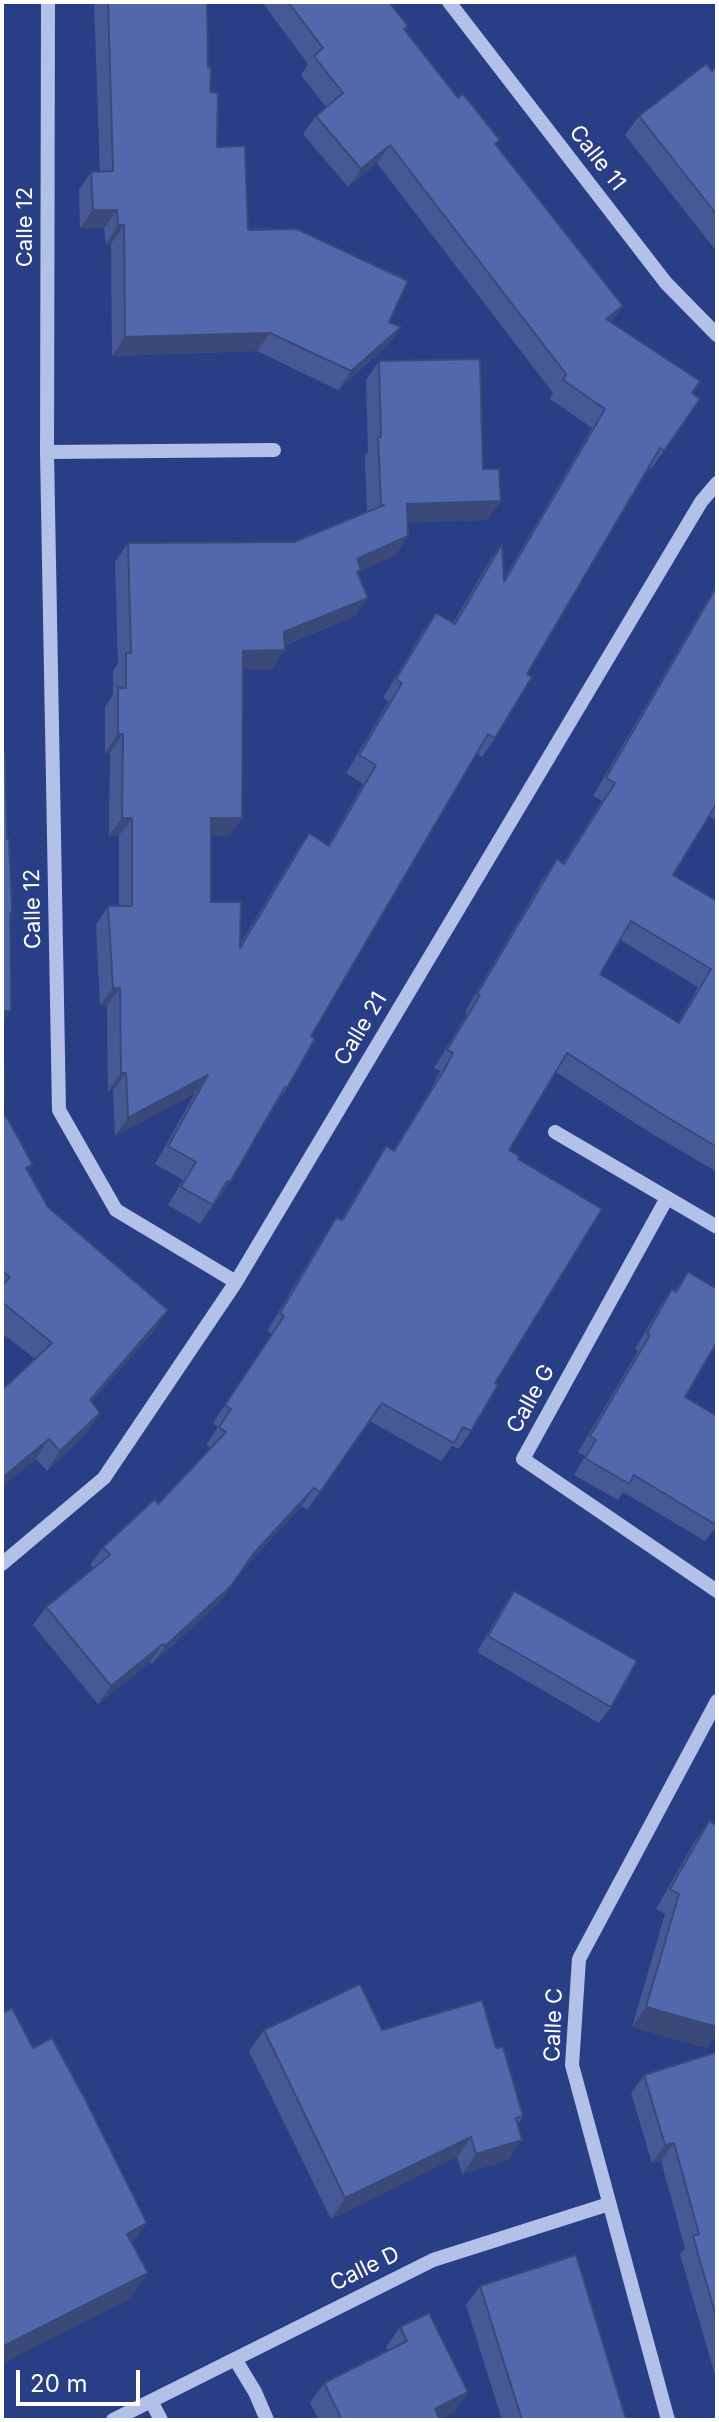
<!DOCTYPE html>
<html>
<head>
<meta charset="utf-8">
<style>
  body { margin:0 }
  #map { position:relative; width:719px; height:2422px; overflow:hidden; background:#293f85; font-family:Inter,sans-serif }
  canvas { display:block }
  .frame { position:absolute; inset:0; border:4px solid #fff; pointer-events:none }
  .scale { position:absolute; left:16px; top:2370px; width:124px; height:36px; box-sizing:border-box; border:4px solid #fff; border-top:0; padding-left:10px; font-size:24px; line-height:28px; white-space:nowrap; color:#fff; -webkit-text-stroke:6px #293f85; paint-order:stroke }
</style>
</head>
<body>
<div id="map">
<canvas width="719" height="2422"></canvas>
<div class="frame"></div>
<div class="scale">20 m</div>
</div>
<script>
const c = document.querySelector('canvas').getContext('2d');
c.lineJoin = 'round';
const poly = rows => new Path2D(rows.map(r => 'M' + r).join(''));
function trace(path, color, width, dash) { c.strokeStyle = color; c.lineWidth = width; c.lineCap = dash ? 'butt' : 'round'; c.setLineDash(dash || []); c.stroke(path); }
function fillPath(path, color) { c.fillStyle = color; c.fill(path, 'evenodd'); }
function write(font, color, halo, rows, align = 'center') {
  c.font = font + ' Inter,sans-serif'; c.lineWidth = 8; c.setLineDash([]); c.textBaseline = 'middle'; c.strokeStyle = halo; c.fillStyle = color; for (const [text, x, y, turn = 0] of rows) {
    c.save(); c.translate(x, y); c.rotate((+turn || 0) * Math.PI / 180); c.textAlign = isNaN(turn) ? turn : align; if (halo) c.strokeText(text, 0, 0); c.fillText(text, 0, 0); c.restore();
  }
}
trace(poly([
  [48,2,47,452,59,1110,116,1210,236,1282],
  [449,2,666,283,717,335],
  [47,452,274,450],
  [555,1132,717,1227],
  [667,1198,523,1459,717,1591],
  [2,1564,104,1478,236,1282,701,502,717,483],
  [235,2359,255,2392,267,2420],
  [151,2401,161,2420],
  [113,2420,433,2260,609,2204],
  [668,2420,572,2065,579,1959,717,1701]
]), '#b3c0e7', 14);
fillPath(poly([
  [94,2,207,2,208,67,217,147,248,230,389,322,401,327,388,345,338,390,257,351,112,356,111,244,106,244,104,228,80,228,79,190,91,172,100,172],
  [262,2,389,2,405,30,623,306,611,322,700,399,651,469,649,468,527,674,495,738,482,757,476,753,311,1036,287,1088,274,1107,230,1182,217,1201,216,1200,200,1224,168,1205,183,1180,155,1164,195,1093,115,1136,113,1091,108,1091,107,1006,100,1006,96,925,108,906,119,906,119,836,109,836,110,753,105,753,105,707,113,695,113,671,118,664,115,562,128,543,294,542,367,512,365,456,368,452,366,380,379,361,483,469,488,520,408,522,396,555,361,570,358,574,355,616,285,645,272,669,243,669,242,818,229,836,211,836,211,902,240,944,296,852,309,833,328,845,363,784,346,773,389,701,383,698,423,631,436,613,453,623,489,562,502,544,504,579,592,428,550,399,553,393,377,163,348,187,303,134,316,116,326,107,301,75,308,64],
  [717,67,717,252,625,135,639,116],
  [717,584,717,820,709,816,673,875,717,901,717,1172,649,1132,556,1072,509,1150,518,1159,495,1383,471,1431,459,1449,452,1446,441,1461,370,1421,307,1510,302,1506,241,1571,218,1604,152,1664,150,1662,98,1704,33,1625,46,1607,93,1568,90,1565,103,1547,158,1504,211,1448,206,1445,218,1427,213,1423,272,1334,267,1331,324,1236,336,1218,341,1220,374,1165,386,1146,393,1151,431,1089,440,1071,434,1068,467,1014,465,1012,544,877,557,859,563,863,602,801,593,796],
  [620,940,698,987,678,1023,600,974],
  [2,1118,28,1172,48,1207,155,1330,91,1402,100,1413,87,1433,47,1471,36,1459,2,1486,2,1390,35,1359,2,1333],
  [688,1272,685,1397,717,1416,717,1532,713,1530,705,1541,623,1492,618,1500,574,1475,585,1456,578,1452,638,1351,635,1349,661,1305,672,1289,675,1291],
  [514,1591,611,1707,599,1723,477,1652,503,1607],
  [717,1819,717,2034,707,2048,632,2027,665,1914,656,1909,695,1841,709,1821,714,1824],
  [264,2030,382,2030,496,2048,523,2116,518,2124,522,2140,508,2160,462,2174,457,2157,331,2219,249,2051],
  [717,2052,717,2382,680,2254,685,2248,661,2161,652,2163,631,2093,644,2075],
  [480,2286,625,2420,502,2420,466,2305],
  [400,2327,468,2392,454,2412,440,2419,440,2420,319,2420,310,2403,324,2383,388,2350,386,2347]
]), '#465994');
fillPath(poly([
  [390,145,377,163,348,187,361,169],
  [93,210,117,210,104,228,80,228],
  [118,225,124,225,111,244,106,244],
  [623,306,610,324,606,319],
  [401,327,388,345,338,390,351,371],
  [270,333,257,351,112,356,125,337],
  [501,501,488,520,394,523,407,504],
  [408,536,396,555,361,570,348,588,357,559],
  [368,598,355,616,271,650,285,650,272,669,230,669,243,651,284,632],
  [118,734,123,734,110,753,105,753],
  [122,818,132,818,119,836,109,836],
  [211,818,242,818,229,836,198,836],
  [113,988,120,988,107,1006,100,1006],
  [2,1011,11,1011,2,1024],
  [121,1073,126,1073,113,1091,108,1091],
  [208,1075,195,1093,115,1136,128,1118],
  [227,1181,230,1182,217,1201,214,1199],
  [168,1310,155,1330,76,1420,90,1400],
  [100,1413,87,1433,47,1471,60,1451],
  [49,1439,36,1459,2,1486,2,1478],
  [314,1488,302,1506,240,1572,253,1554],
  [231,1586,218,1604,152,1664,165,1646],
  [163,1644,150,1662,98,1704,111,1686],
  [646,2007,717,2027,717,2034,707,2048,632,2027],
  [471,2137,457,2157,331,2219,345,2198],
  [522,2140,508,2160,462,2174,476,2154],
  [674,2143,661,2161,652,2163,665,2145],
  [147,2223,129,2249,127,2234],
  [148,2273,130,2299,2,2364,2,2347],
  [468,2392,454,2412,438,2420,435,2409]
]), '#394978');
const building = poly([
  [108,2,207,2,208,67,211,67,210,92,218,93,217,147,245,146,248,230,297,229,408,281,389,322,401,327,351,371,270,333,125,337,124,225,118,225,117,210,93,210,91,172,113,171,108,2],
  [288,2,389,2,408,26,404,29,458,98,463,94,500,140,495,144,623,306,606,319,700,381,692,393,700,399,664,451,660,448,527,674,532,677,495,738,488,734,311,1036,315,1039,287,1088,285,1087,230,1182,227,1181,213,1205,181,1187,196,1162,168,1146,208,1075,128,1118,126,1073,121,1073,120,988,113,988,108,906,132,906,132,818,122,818,123,734,118,734,118,688,126,688,126,653,131,653,128,543,294,542,384,505,381,505,378,437,381,437,379,361,480,359,483,469,499,469,501,501,407,504,408,536,357,559,361,570,357,572,368,598,284,632,285,650,243,651,242,818,211,818,211,902,241,902,240,948,309,833,329,846,376,765,359,755,402,683,396,679,436,613,455,624,502,544,504,582,605,409,563,380,566,374,390,145,361,169,316,116,343,93,314,56,323,48,288,2],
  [706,64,712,71,717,67,717,215,639,116,706,64],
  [717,586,717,803,673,875,717,901,717,1147,662,1114,567,1053,509,1150,519,1156,518,1159,602,1209,495,1383,498,1385,471,1431,463,1427,454,1443,382,1403,320,1492,314,1488,253,1554,231,1586,165,1646,163,1644,111,1686,46,1607,110,1555,103,1547,155,1499,158,1504,226,1432,219,1427,231,1409,225,1405,284,1316,280,1313,336,1218,342,1220,344,1218,386,1146,394,1151,444,1070,453,1053,447,1050,480,995,477,994,557,859,564,864,615,783,606,778,717,586],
  [631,921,711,969,679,1023,600,974,631,921],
  [2,723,2,753,5,753,7,839,9,839,12,913,10,913,11,1011,2,1011,2,723],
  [2,1027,5,1097,2,1097,2,1027],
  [6,1116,33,1165,26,1168,48,1207,168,1310,90,1400,100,1413,60,1451,49,1439,2,1478,2,1390,52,1343,2,1302,2,1286,10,1277,2,1271,2,1118,6,1116],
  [688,1272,717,1289,717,1342,685,1397,717,1416,716,1525,634,1475,629,1484,585,1458,596,1440,590,1436,650,1335,647,1333,672,1289,676,1292,688,1272],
  [514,1591,637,1661,611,1707,488,1636,514,1591],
  [709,1821,716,1825,717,1823,717,2027,646,2007,679,1894,670,1889,709,1821],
  [360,1984,382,2030,482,2000,496,2048,503,2047,523,2116,516,2118,522,2140,476,2154,471,2137,345,2198,264,2030,360,1984],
  [12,2008,33,2048,52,2038,84,2097,147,2223,127,2234,148,2273,2,2347,2,2013,12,2008],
  [717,2052,717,2320,693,2236,699,2234,674,2143,665,2145,644,2075,717,2052],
  [576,2255,626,2419,622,2420,522,2420,480,2286,576,2255],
  [429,2313,468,2392,435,2409,440,2420,342,2420,324,2383,407,2341,400,2327,429,2313]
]);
fillPath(building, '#5168ac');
trace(building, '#394978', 2);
write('22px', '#fff', '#293f85', [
  ["Calle 11",597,158,52],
  ["Calle 12",25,227,-90],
  ["Calle 12",33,909,-91],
  ["Calle 21",361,1029,-59],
  ["Calle G",531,1399,-61],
  ["Calle C",554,2025,-88],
  ["Calle D",365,2269,-26]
]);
</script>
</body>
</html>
